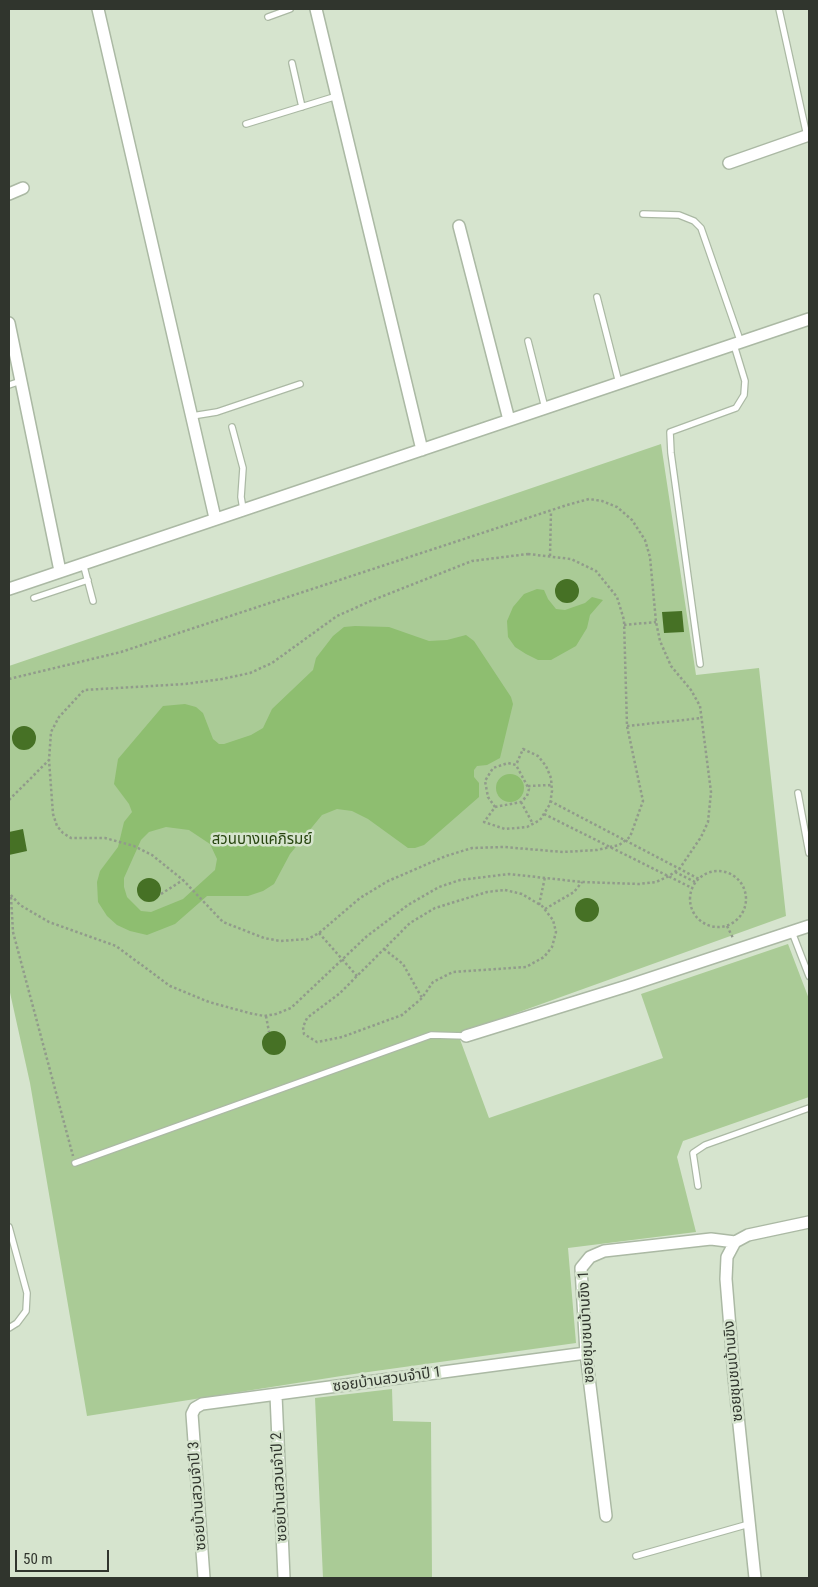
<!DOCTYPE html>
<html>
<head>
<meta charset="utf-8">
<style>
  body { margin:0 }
  #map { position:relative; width:818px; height:1587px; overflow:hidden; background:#d6e4ce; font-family:"Roboto Condensed",sans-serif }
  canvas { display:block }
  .frame { position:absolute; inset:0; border:10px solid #30352d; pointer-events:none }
  .scale { position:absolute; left:15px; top:1550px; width:94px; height:22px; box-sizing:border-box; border:2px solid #30352d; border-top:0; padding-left:6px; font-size:15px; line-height:18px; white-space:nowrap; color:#30352d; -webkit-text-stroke:4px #d6e4ce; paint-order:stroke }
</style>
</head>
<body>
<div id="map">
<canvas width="818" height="1587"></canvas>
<div class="frame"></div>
<div class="scale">50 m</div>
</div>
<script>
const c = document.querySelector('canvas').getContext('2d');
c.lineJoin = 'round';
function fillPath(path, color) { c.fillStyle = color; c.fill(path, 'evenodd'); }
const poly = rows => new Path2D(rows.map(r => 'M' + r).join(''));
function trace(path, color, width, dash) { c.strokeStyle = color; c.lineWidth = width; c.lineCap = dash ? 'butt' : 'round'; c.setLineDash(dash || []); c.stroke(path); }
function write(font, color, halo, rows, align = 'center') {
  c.font = font + ' "Roboto Condensed","Noto Sans Thai",sans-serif'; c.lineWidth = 5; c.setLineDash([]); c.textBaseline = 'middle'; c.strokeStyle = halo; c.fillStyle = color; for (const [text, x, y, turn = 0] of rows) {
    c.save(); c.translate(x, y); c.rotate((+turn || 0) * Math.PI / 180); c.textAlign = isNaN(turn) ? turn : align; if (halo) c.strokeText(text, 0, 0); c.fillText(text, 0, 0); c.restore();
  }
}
fillPath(poly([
  [661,444,696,675,759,668,786,916,458,1034,489,1118,663,1058,641,994,788,944,809,999,809,1097,683,1141,677,1157,696,1232,568,1248,576,1343,354,1374,87,1416,30,1083,9,988,9,666],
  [392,1389,393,1421,431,1422,432,1578,323,1578,315,1398]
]), '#aacb96');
fillPath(poly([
  [537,589,544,590,548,599,556,609,565,610,585,603,592,597,603,600,590,615,587,628,576,646,551,660,538,660,526,654,515,647,508,637,507,621,513,607,524,594],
  [355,626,389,627,429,641,447,640,466,635,474,641,511,697,513,704,500,758,487,765,477,766,474,770,474,777,479,783,479,797,424,845,415,848,408,848,368,819,352,811,337,809,322,815,290,854,274,884,263,891,248,896,207,896,175,924,147,935,130,931,117,925,107,916,98,902,97,882,100,871,118,847,124,822,132,812,129,804,114,784,118,759,163,706,185,704,196,707,203,713,213,739,219,744,224,744,251,735,263,728,272,709,313,670,316,658,333,636,344,627],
  [166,827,189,830,210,844,217,859,215,870,183,899,151,912,141,911,127,897,124,887,124,878,141,840,149,832],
  '496 788a14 14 0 1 1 28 0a14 14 0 1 1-28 0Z'
]), '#8ebe70');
fillPath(poly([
  '555 591a12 12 0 1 1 24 0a12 12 0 1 1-24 0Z',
  [682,611,684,632,664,633,662,612],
  '12 738a12 12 0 1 1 24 0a12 12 0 1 1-24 0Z',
  [23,829,27,851,9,855,9,832],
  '137 890a12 12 0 1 1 24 0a12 12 0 1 1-24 0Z',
  '575 910a12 12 0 1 1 24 0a12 12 0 1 1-24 0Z',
  '262 1043a12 12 0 1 1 24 0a12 12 0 1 1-24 0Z'
]), '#467125');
const service = poly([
  [779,9,807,136],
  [268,17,290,9],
  [292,63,302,107],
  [246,124,337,96],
  [643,214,679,215,694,221,701,228,741,343],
  [597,297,619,383],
  [528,341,545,408],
  [9,385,21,381],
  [192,416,217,412,300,384],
  [232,427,243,468,241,497,243,509],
  [83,563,93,601],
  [34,598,88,580],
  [700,664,671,453,670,432,736,408,744,395,745,381,734,345],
  [798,793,809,853],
  [792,932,809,976],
  [75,1163,431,1035,466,1036],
  [698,1186,693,1153,705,1145,809,1108],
  [9,1227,27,1293,26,1311,17,1323,9,1328],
  [636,1556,749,1524]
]);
const minor = poly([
  [98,9,215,518],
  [316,9,422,450],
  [729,163,809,135],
  [9,194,23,188],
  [459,226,509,420],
  [9,323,60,571],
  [9,589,809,319],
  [466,1036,627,986,809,926],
  [276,1395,284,1578],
  [606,1516,586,1353,581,1268,590,1257,604,1251,711,1239,735,1242],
  [204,1578,192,1414,195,1408,202,1404,586,1353],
  [755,1578,734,1377,726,1279,727,1257,735,1242,748,1235,809,1222]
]);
trace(service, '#abb9a4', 8);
trace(minor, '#abb9a4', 14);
trace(poly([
  [528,554,571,559,596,571,617,597,624,620,627,726,643,801,630,837,619,845,597,850,563,852,504,847,472,848,446,856,388,881,360,898,319,933,308,939,280,941,264,938,223,922,183,880,152,855,134,846,105,838,71,838,63,833,57,826,53,814,49,760,51,732,59,717,84,690,185,684,222,679,250,673,272,663,337,616,373,600,472,561,528,554],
  [550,556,551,511],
  [624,625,656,622],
  [9,679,121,652,567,505,589,499,602,501,617,507,632,520,645,540,650,557,656,622,660,641,671,666,691,690,700,706,711,792,708,822,701,837,680,868,669,876,656,882,639,884,582,882,509,874,460,880,439,887,408,905,366,937,291,1008,276,1014,264,1016,249,1013,209,1002,170,986,116,946,49,922,20,905,9,893],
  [627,726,702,718],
  [528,786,551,785],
  [9,800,49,760],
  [550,801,699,879],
  [521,802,533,824],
  [495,807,521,802,527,796,529,789,516,765,508,763,493,768,485,781,488,797,495,807,484,822,505,829,527,827,540,820,550,804,552,791,551,778,546,766,538,756,523,749,516,765],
  [544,814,692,888],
  '690 899a28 28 0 1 1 56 0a28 28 0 1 1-56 0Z',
  [675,872,695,882],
  [505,890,522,894,542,906,553,920,556,932,552,947,544,957,526,967,453,972,433,982,422,998,402,1015,342,1037,317,1042,304,1034,303,1027,307,1018,339,994,410,923,435,908,487,892,505,890],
  [161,894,183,880],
  [11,897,13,932,73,1156],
  [539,905,545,877],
  [545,909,574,892,582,882],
  [727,926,733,938],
  [319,933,357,976],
  [384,949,403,964,422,998],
  [266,1016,269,1032]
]), '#919b8b', 2.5, [2.5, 2.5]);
trace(service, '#fff', 5.5);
trace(minor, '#fff', 11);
write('15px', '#27450f', '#d6e4ce', [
  ["สวนบางแคภิรมย์",262,840]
]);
write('15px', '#30352d', '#d6e4ce', [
  ["ซอยชุมชนบ้านขิง 1",587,1327,-93],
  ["ซอยชุมชนบ้านขิง",734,1371,-95],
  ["ซอยบ้านสวนจำปี 1",387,1380,-8],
  ["ซอยบ้านสวนจำปี 2",280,1487,-93],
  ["ซอยบ้านสวนจำปี 3",198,1496,-94]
]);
</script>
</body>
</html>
